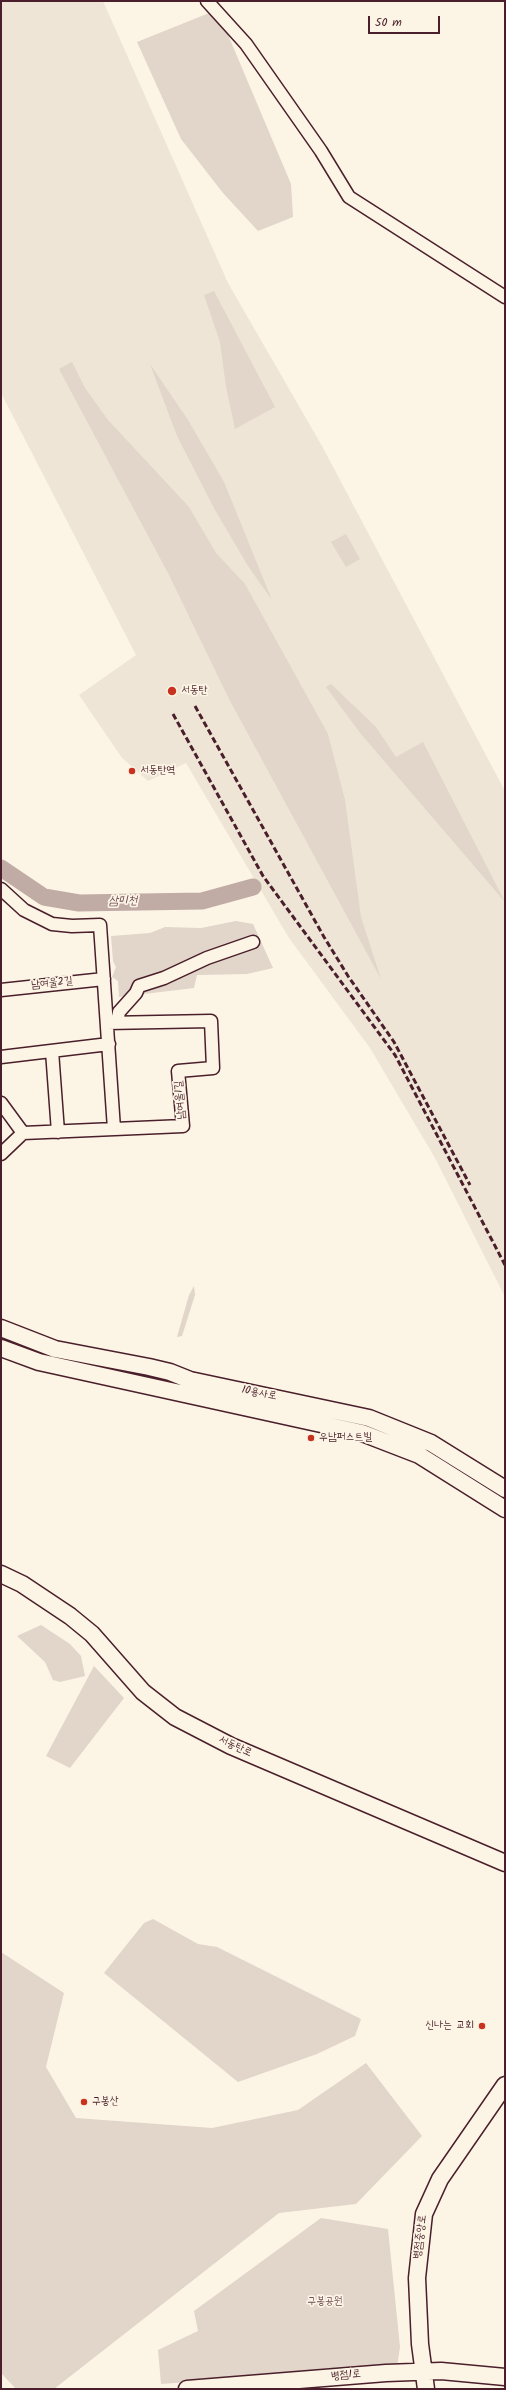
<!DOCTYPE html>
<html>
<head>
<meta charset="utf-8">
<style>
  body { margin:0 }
  #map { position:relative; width:506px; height:2390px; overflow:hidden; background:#fcf5e5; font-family:Kalam,sans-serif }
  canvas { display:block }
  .frame { position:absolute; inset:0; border:2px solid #4a1f2b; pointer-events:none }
  .scale { position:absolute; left:368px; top:16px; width:72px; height:18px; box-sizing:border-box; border:2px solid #4a1f2b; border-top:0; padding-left:5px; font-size:12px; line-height:14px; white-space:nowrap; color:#4a1f2b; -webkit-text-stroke:3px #fcf5e5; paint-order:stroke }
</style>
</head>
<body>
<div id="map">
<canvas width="506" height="2390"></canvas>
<div class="frame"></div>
<div class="scale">50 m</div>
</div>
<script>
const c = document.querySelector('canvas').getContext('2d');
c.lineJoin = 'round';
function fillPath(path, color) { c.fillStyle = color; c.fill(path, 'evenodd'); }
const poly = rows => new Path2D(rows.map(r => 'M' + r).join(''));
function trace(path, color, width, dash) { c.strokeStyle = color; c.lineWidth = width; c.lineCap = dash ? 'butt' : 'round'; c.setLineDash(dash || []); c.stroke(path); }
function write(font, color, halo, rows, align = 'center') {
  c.font = font + ' Kalam,"Poor Story",sans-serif'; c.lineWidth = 3.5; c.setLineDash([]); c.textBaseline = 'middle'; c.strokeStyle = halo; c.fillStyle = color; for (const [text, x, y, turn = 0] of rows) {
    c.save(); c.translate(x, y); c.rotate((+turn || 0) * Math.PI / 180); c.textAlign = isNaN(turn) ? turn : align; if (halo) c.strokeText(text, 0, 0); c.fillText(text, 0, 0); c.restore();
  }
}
fillPath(poly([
  [1,1,103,1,228,283,322,446,505,791,505,1297,435,1158,370,1048,289,938,186,763,148,781,122,758,79,695,136,655,1,393]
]), '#eee5d7');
fillPath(poly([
  [209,13,226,30,291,184,293,217,258,231,223,193,181,139,137,42],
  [214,291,275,407,235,429,226,387,220,342,204,295],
  [72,362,85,388,108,420,189,507,216,553,245,584,328,734,345,800,361,917,381,979,229,699,169,575,59,369],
  [150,364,188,420,224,482,272,600,248,566,215,510,177,436],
  [346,534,360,559,346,567,331,542],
  [331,684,375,726,396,757,423,742,505,902,361,734,326,687],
  [236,921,253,924,273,968,247,974,197,975,194,988,119,997,118,981,112,977,116,967,113,961,111,936,150,933,165,927,201,928],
  [194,1286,195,1295,182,1336,177,1337,189,1295],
  [41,1625,70,1644,81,1656,85,1676,60,1682,53,1680,45,1662,17,1636],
  [94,1666,124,1698,70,1768,46,1756],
  [153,1919,198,1944,217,1947,361,2019,355,2036,317,2054,238,2082,104,1973,144,1923],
  [1,1952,64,1993,46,2067,76,2118,212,2128,298,2110,366,2063,422,2136,356,2204,279,2213,54,2389,16,2389,1,2373],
  [321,2218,388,2229,400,2347,397,2367,161,2384,158,2350,198,2331,194,2311]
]), '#e2d5ca');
trace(poly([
  [1,868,44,897,79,903,202,901,253,887]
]), '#c0aca5', 17);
const street = poly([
  [207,1,246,44,321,151,349,197,505,297],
  [1,889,24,910,52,924,72,926,100,925,114,1129],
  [1,990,104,979],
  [117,1023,119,1012,136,993,139,986,164,978,207,958,253,942],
  [52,1051,58,1132],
  [1,1057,109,1044],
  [1,1103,23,1133],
  [1,1154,23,1133,183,1126,178,1071,213,1068,211,1021,107,1023]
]);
const secondary = poly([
  [1,1328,55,1349,149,1367,170,1372,190,1380,369,1418,431,1443,505,1489],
  [1,1348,39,1362,362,1433,419,1455,505,1509],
  [1,1574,22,1584,70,1616,92,1634,143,1692,175,1717,231,1746,505,1863],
  [187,2389,386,2373,441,2371,505,2377],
  [426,2389,420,2344,417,2278,424,2214,440,2179,505,2085]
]);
trace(street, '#4a1f2b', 15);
trace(secondary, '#4a1f2b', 19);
trace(street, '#fcf5e5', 12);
trace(secondary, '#fcf5e5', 16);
trace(poly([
  [195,706,324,937,348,976,394,1042,470,1185],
  [173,714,263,876,395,1055,505,1265]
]), '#4a1f2b', 3, [6, 3]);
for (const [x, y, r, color] of [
  [172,691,5,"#c8321e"],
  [132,771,4,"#c8321e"],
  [311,1438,4,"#c8321e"],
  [482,2026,4,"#c8321e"],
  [84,2102,4,"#c8321e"]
]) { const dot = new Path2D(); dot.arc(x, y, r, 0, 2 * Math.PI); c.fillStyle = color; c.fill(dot); trace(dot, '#fcf5e5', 1.5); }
write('11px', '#4a1f2b', '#fcf5e5', [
  ["서동탄",181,691],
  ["서동탄역",140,771],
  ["우남퍼스트빌",319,1438],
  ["신나는 교회",474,2026,"right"],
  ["구봉산",92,2102]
], 'left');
write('11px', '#4a1f2b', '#fcf5e5', [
  ["남여울2길",52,984,-6],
  ["남여울1길",181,1100,-95],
  ["10용사로",259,1394,11],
  ["서동탄로",235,1747,25],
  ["병점중앙로",421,2237,-83],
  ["병점1로",346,2376,-5]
]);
write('11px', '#704c53', '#fcf5e5', [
  ["구봉공원",325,2302]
]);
write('italic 12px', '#6d4950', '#fcf5e5', [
  ["삼미천",123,902,-1]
]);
</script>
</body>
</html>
